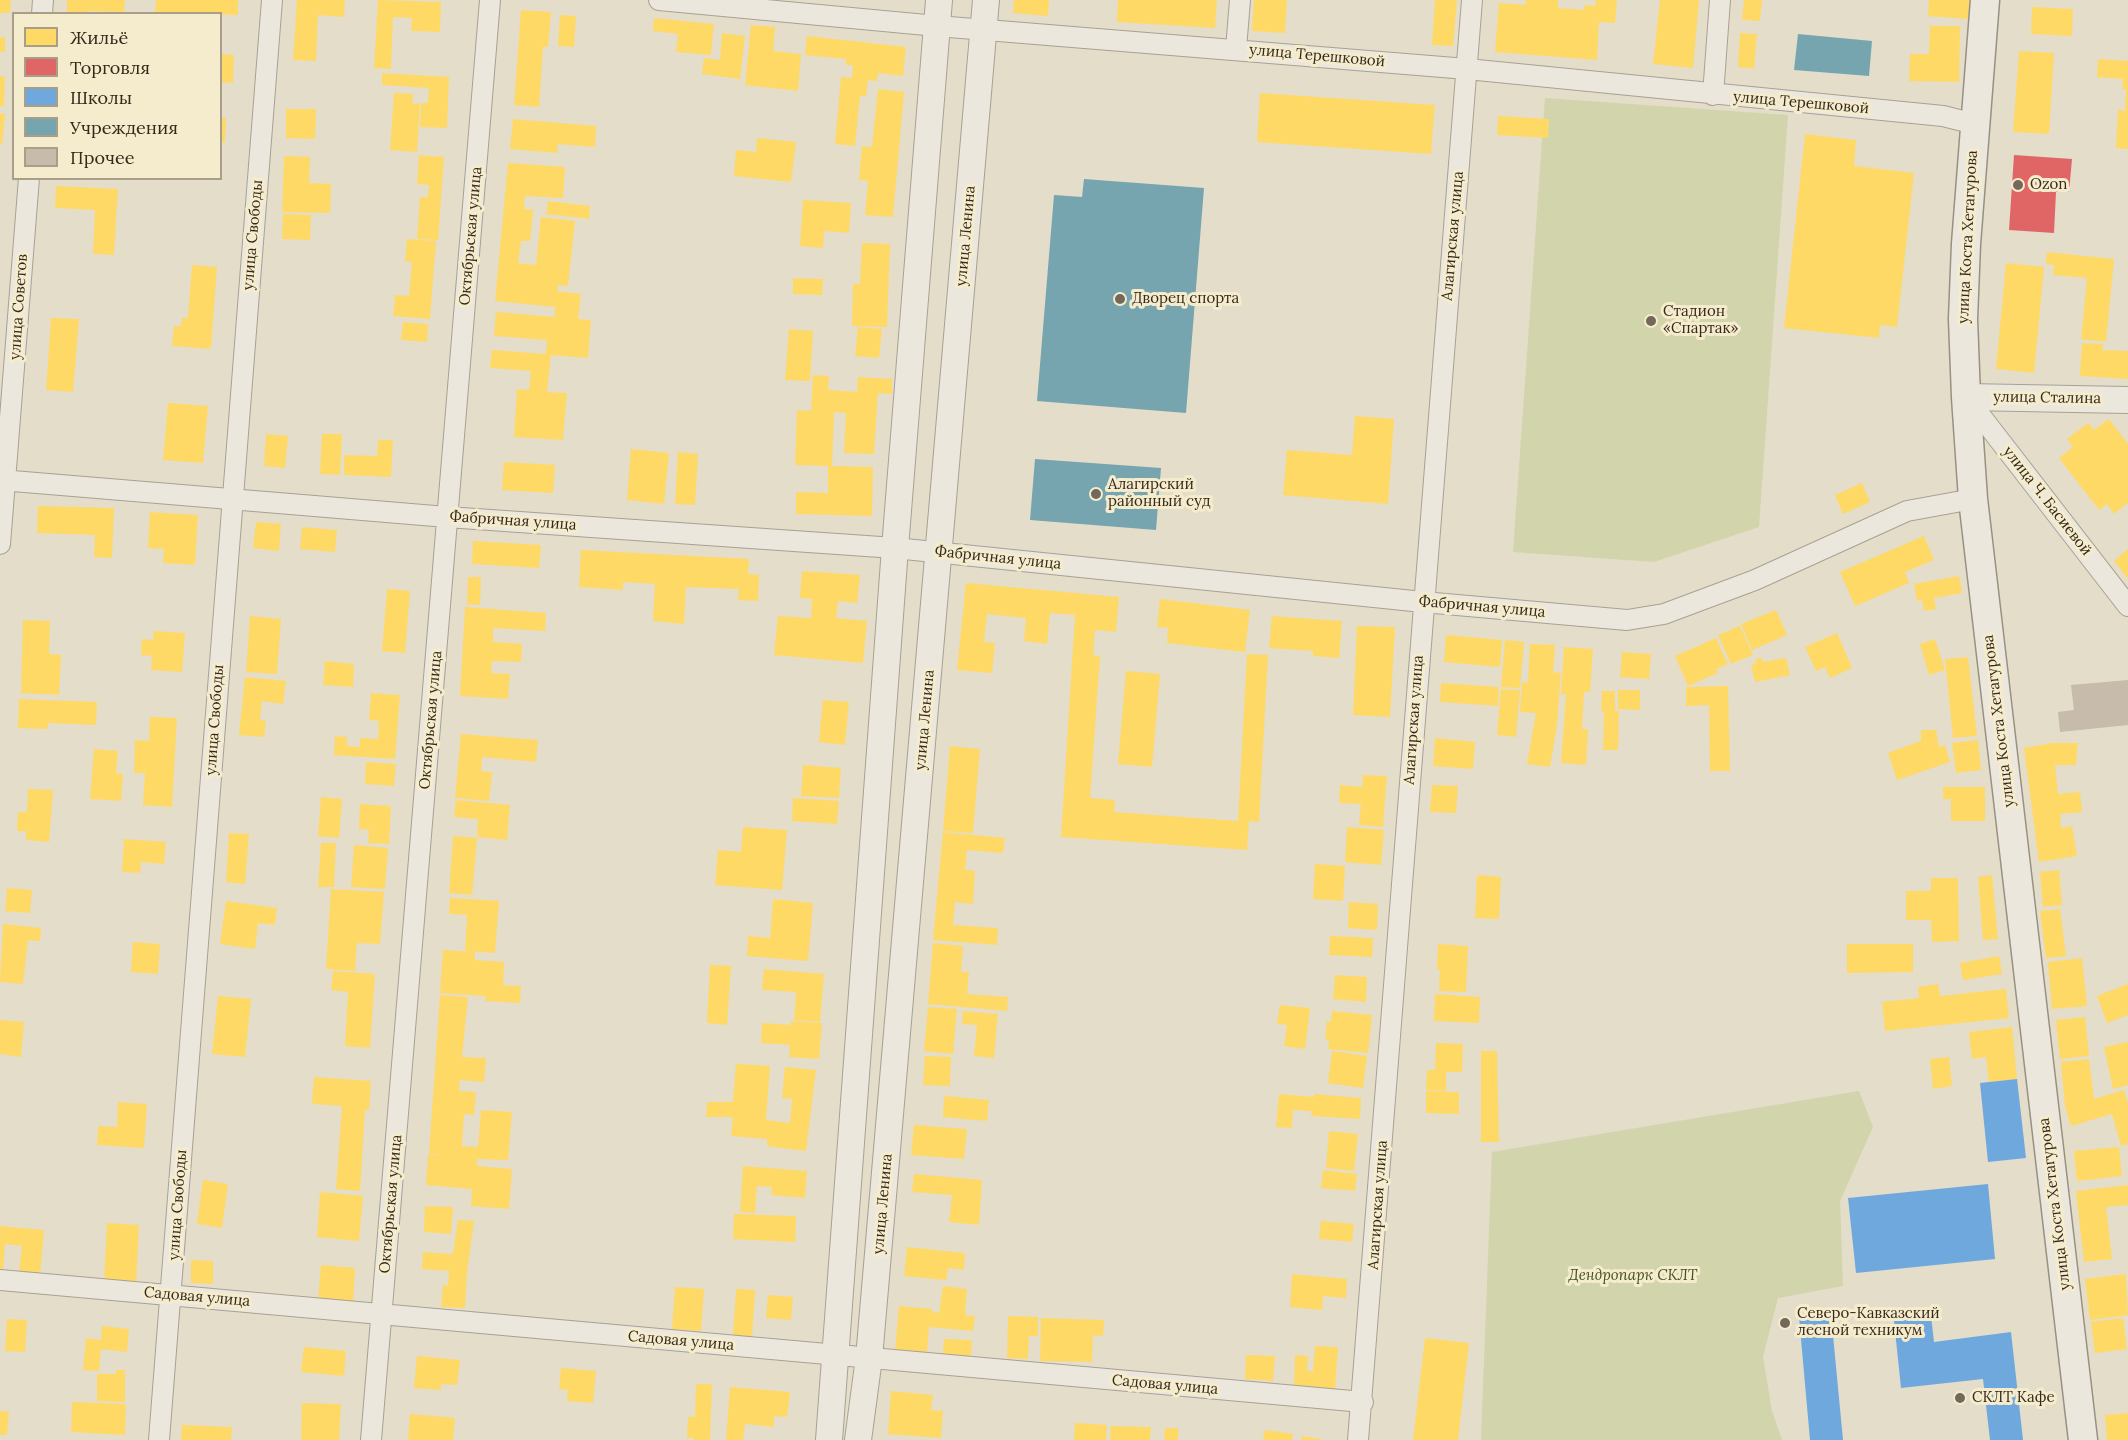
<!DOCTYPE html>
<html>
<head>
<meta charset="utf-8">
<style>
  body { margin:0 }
  #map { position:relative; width:2128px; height:1440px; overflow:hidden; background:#e4ddca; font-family:Lora,serif }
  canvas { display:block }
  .legend { position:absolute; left:12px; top:12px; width:210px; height:168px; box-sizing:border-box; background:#f5ecce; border:2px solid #a99e87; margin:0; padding:8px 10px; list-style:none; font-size:18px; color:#36291c }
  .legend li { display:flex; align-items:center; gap:12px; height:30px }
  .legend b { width:30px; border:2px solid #a99e87 }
</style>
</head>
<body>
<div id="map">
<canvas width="2128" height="1440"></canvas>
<ul class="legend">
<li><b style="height:16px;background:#ffd966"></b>Жильё</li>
<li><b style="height:16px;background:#e06666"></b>Торговля</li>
<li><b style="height:16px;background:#6fa8dc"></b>Школы</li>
<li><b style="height:16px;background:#76a5af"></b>Учреждения</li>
<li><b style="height:16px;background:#c7bbab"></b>Прочее</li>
</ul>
</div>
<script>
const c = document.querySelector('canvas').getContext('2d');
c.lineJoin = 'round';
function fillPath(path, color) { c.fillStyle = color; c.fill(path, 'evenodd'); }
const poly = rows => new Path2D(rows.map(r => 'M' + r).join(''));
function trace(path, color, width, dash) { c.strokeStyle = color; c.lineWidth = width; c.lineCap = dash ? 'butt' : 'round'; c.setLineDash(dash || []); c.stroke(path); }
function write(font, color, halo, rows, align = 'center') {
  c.font = font + ' Lora,serif'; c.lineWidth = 6; c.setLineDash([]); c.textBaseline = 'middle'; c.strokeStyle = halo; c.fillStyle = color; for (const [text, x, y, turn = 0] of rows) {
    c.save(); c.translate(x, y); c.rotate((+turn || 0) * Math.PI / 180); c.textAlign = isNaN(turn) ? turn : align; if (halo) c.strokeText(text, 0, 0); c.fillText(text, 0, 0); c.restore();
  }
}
fillPath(poly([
  [1545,98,1788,115,1759,527,1654,562,1513,552],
  [1859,1091,1873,1127,1840,1201,1843,1286,1778,1298,1763,1357,1772,1411,1782,1440,1481,1440,1492,1152]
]), '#d2d4ac');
fillPath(poly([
  [0,0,11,0,10,13,0,13],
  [67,0,125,0,124,12,88,11,88,14,67,14],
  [156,0,238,0,238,15,155,12],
  [297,0,345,0,344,17,318,15,316,61,293,60],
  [378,0,441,2,440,32,411,31,412,18,393,17,391,69,374,68],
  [1014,0,1049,0,1048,16,1013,13],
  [1118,0,1217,0,1215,28,1117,22],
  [1254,0,1287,0,1285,33,1252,31],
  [1435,0,1457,0,1453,46,1432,45],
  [1526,0,1558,0,1558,8,1584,10,1584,5,1595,6,1596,0,1617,0,1615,23,1599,22,1597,60,1495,52,1499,3,1526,5],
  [1660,0,1699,0,1693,68,1653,64],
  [1744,0,1762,0,1760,21,1742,20],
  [1929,0,1970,0,1968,19,1928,16],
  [2032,7,2073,9,2072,36,2031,34],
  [521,10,551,12,548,47,543,47,539,107,514,105],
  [560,15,576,16,574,47,558,46],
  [654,18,714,24,711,55,676,52,678,34,653,31],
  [751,25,775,27,773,51,801,54,798,91,745,85],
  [1930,26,1960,26,1959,82,1909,81,1910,54,1929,54],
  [722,33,745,36,740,79,702,74,704,58,720,60],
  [1740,33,1757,34,1754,69,1738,67],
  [807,36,906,47,903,76,878,73,877,81,868,80,866,96,860,96,855,146,835,144,841,77,852,78,853,65,846,65,846,59,805,55],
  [0,37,5,37,5,52,0,52],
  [2019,51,2054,53,2049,134,2013,132],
  [220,54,234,55,233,83,220,82],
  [2098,59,2128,61,2128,149,2116,148,2118,110,2125,111,2126,89,2122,89,2123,79,2097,77],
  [382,73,449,77,447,128,420,127,421,103,428,103,429,88,382,85],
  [0,76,5,77,4,106,0,106],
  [878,89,904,92,893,217,865,215,868,181,859,180,862,146,872,147],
  [394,93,413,94,412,103,420,104,417,152,390,150],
  [1260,93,1435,105,1431,154,1257,142],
  [286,109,316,109,315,139,286,138],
  [0,113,5,114,2,144,0,144],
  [1498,116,1549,119,1548,138,1497,135],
  [220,118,226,118,225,142,220,142],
  [513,119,596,126,595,147,558,144,557,153,510,149],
  [1805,134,1856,140,1854,166,1914,173,1897,327,1880,325,1879,338,1784,328],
  [757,138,796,142,791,182,734,176,736,150,756,152],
  [419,155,444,157,438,240,417,239,420,197,428,197,429,185,417,184],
  [284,156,310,157,309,183,331,184,330,213,282,212],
  [508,163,565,167,563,198,525,196,524,209,533,210,530,241,521,241,518,263,536,265,541,217,575,221,568,286,558,285,557,291,581,294,578,319,591,320,588,358,551,355,547,392,567,393,563,440,514,437,517,389,529,390,531,371,490,368,492,350,546,354,547,340,494,336,496,312,555,317,555,307,495,301],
  [56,186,118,189,114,255,93,254,95,210,55,208],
  [803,200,851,203,849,233,824,231,823,248,800,246],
  [548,201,590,206,589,219,546,214],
  [283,214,311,215,310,240,282,239],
  [407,239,436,241,430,319,393,316,395,295,409,296,412,262,405,261],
  [862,243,890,244,887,327,852,326,853,284,860,284],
  [2047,252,2114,259,2106,342,2081,339,2087,278,2053,275,2054,265,2046,264],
  [2006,263,2044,267,2034,373,1996,369],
  [192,265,217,267,211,349,172,346,174,326,181,326,182,318,188,318],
  [793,278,823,279,822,295,793,294],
  [51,318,79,319,73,392,46,390],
  [403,322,428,324,427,342,401,340],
  [858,327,882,329,879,358,855,356],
  [789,329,813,331,810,381,785,380],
  [2082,343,2103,344,2102,350,2128,351,2128,379,2080,376],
  [813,375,829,376,828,390,857,392,858,377,892,379,892,394,878,393,874,454,844,453,846,413,834,412,832,466,873,467,872,516,796,514,796,492,828,493,828,466,795,465,797,410,811,411],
  [168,403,208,406,203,463,163,460],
  [1355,416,1394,419,1388,504,1283,495,1287,450,1352,455],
  [2109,419,2128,444,2128,503,2114,514,2107,504,2099,510,2059,458,2073,447,2067,439,2088,423,2094,430],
  [266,434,288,436,285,468,264,466],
  [322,434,342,434,340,475,320,474],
  [378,440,393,440,391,477,344,475,344,455,377,456],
  [631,449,669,453,664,504,627,500],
  [678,452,698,454,695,505,675,504],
  [504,462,555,465,553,493,502,490],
  [1862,483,1870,502,1843,514,1835,495],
  [38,506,114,508,112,558,94,557,95,535,37,533],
  [150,512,198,515,195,565,163,563,164,549,148,548],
  [256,522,281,524,279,551,253,548],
  [302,527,337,530,335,552,300,549],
  [1924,536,1934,560,1905,572,1909,583,1855,606,1840,572],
  [473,541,541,545,539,568,472,564],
  [2128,549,2128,579,2114,561],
  [581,550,749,559,748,574,759,575,758,601,738,600,739,589,686,587,684,624,653,621,655,584,623,582,623,590,579,587],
  [802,571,860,575,857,603,838,601,836,618,867,621,863,663,774,655,778,616,811,618,812,599,800,598],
  [1959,576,1962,593,1934,598,1936,609,1924,611,1922,600,1917,601,1914,584],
  [468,577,481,577,480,605,467,604],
  [966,583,1119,597,1116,632,1095,630,1093,655,1100,656,1090,798,1115,800,1114,812,1238,821,1247,654,1268,655,1259,822,1249,821,1247,850,1061,837,1075,615,1050,613,1047,644,1024,641,1026,618,987,614,984,642,995,643,992,673,957,670],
  [387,589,410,591,405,653,382,651],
  [1160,599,1250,610,1245,652,1167,643,1168,628,1157,627],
  [465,607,546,613,545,631,493,628,493,642,522,644,521,662,492,661,491,673,510,674,508,699,460,696],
  [1776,610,1787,635,1752,650,1741,624],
  [250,616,281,619,277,674,246,672],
  [1272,616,1342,621,1339,658,1313,656,1313,651,1269,648],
  [23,620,50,621,49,654,61,655,59,695,21,693],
  [1357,626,1395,627,1390,717,1353,715],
  [1740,626,1753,655,1731,664,1718,635],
  [154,631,185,633,182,672,151,670,152,656,141,655,142,639,153,640],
  [1837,633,1852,668,1830,678,1825,667,1816,671,1805,647],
  [1446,635,1502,640,1500,667,1444,662],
  [1716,638,1728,664,1716,669,1718,673,1688,686,1675,656],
  [1935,639,1945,670,1929,675,1920,644],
  [1505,640,1524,642,1520,688,1501,687],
  [1530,644,1555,645,1553,672,1561,673,1557,725,1550,767,1527,764,1536,713,1520,712,1522,682,1528,683],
  [1564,647,1593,649,1590,692,1584,692,1582,729,1588,729,1586,765,1561,763,1566,694,1561,694],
  [1622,652,1651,654,1649,679,1620,677],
  [1968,657,1977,736,1953,738,1945,659],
  [1762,658,1763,662,1786,658,1790,675,1755,682,1751,665,1756,664,1755,659],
  [325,661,354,664,353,687,323,685],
  [1126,671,1160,674,1152,767,1118,764],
  [245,677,286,681,283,704,262,701,260,720,266,721,264,737,239,735],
  [1441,683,1499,687,1498,706,1440,702],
  [1728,686,1730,771,1710,771,1709,705,1686,706,1686,687],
  [1501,689,1520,690,1516,737,1497,735],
  [1618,690,1640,690,1640,710,1618,709],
  [1602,691,1615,691,1615,711,1619,711,1618,750,1603,750,1604,711,1601,711],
  [371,693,400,695,395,759,334,755,335,736,347,737,347,746,360,747,360,738,378,739,379,721,369,720],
  [19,699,97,702,96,725,48,723,48,729,18,728],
  [823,700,849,702,845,745,819,742],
  [150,717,177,718,172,807,143,805,145,773,134,773,135,740,149,741],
  [1921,730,1936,730,1939,747,1945,745,1950,762,1897,780,1888,753,1921,741],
  [461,734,538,740,536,762,482,757,481,771,492,772,489,801,455,798],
  [1435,738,1475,742,1473,769,1433,766],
  [1978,740,1981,770,1956,773,1952,743],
  [2052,743,2078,743,2076,765,2055,765,2058,794,2080,792,2082,812,2060,814,2061,828,2072,826,2077,856,2039,862,2024,748],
  [950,746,980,749,973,833,943,831],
  [94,749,118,751,116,773,123,774,121,801,90,799],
  [366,762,396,764,394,786,365,784],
  [803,765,841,768,839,798,801,796],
  [1363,775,1387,776,1383,827,1359,825,1361,804,1339,803,1340,785,1362,787],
  [1432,785,1458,786,1456,813,1430,812],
  [1943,787,1985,787,1985,821,1951,821,1951,799,1943,799],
  [28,789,53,790,49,842,26,840,26,831,17,831,18,812,27,812],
  [321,797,342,799,339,838,318,836],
  [793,798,839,801,837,824,792,821],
  [456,800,510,805,507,840,477,837,478,819,454,817],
  [360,804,391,806,389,844,368,843,369,830,359,829],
  [743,827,787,830,782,890,715,885,718,850,741,852],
  [1347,827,1384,830,1381,865,1345,862],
  [943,832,1005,838,1003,853,967,850,965,870,975,871,973,904,955,902,953,925,998,928,997,945,933,940],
  [229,833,249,834,245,884,226,882],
  [453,836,477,838,472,895,449,893],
  [124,839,166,842,164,864,141,862,140,873,122,872],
  [321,843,336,843,334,887,318,887],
  [354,845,388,848,385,889,351,887],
  [1315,864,1345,866,1343,901,1313,899],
  [2059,870,2062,905,2043,907,2040,872],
  [1477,875,1501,877,1499,919,1475,918],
  [1992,875,1998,939,1983,940,1978,877],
  [1931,878,1958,878,1959,941,1932,942,1931,920,1906,920,1906,891,1931,891],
  [7,888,32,890,30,913,5,911],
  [331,889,384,892,380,944,357,943,355,971,326,969],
  [450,898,499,901,495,953,465,951,467,915,449,914],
  [773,899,813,903,808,961,747,956,748,936,770,938],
  [226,901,277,908,275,925,258,923,255,949,220,944],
  [1349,902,1378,904,1377,930,1348,928],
  [2060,909,2066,956,2046,958,2040,911],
  [3,924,41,928,40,941,28,940,23,984,0,982],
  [1330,936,1373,938,1372,957,1329,955],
  [133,942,160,944,158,974,131,972],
  [933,943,963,946,961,972,969,972,967,994,1008,997,1007,1011,928,1004],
  [1438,944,1468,946,1466,992,1439,991,1440,970,1437,970],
  [1847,944,1913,944,1913,972,1847,973],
  [443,950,475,952,475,960,504,962,503,985,521,986,520,1003,485,1001,485,996,440,993],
  [1999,956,2002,974,1963,980,1960,963],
  [2082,958,2087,1006,2052,1009,2048,962],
  [710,965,731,966,727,1025,707,1023],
  [764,969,824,974,820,1022,794,1020,796,992,762,990],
  [333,971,375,974,370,1048,345,1046,348,992,331,990],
  [1335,975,1367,977,1366,1002,1333,999],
  [1938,984,1940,996,2006,989,2009,1018,1885,1031,1882,1002,1919,998,1918,987],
  [2128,984,2128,1015,2107,1023,2097,996],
  [1435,994,1480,997,1479,1023,1434,1021],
  [440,995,468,997,462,1057,486,1058,484,1082,460,1080,459,1091,476,1092,474,1115,464,1114,462,1146,478,1147,481,1110,512,1112,508,1160,477,1159,477,1166,512,1169,509,1209,471,1206,472,1189,426,1185,428,1155,441,1155,429,1154],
  [218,996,251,999,245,1057,212,1054],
  [1280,1005,1310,1008,1305,1049,1284,1046,1287,1025,1277,1024],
  [928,1007,957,1009,953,1054,924,1051],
  [963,1011,998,1014,994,1058,974,1056,977,1025,962,1024],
  [1332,1011,1372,1015,1368,1053,1328,1049,1329,1040,1325,1039,1327,1021,1331,1022],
  [2085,1017,2089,1056,2060,1059,2056,1020],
  [0,1020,24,1022,21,1057,0,1054],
  [791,1021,822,1023,819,1059,789,1057,790,1045,761,1043,762,1023,791,1025],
  [2012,1027,2017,1079,1989,1082,1986,1057,1972,1059,1969,1032],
  [2128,1042,2128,1085,2113,1089,2104,1047],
  [1436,1043,1463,1044,1462,1072,1446,1072,1446,1091,1426,1090,1427,1070,1435,1070],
  [1332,1051,1367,1056,1363,1088,1328,1083],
  [1481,1051,1497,1051,1499,1142,1481,1142],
  [925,1056,951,1057,950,1086,923,1085],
  [1949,1057,1952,1086,1933,1089,1930,1059],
  [2089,1059,2094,1099,2124,1090,2128,1103,2128,1144,2121,1146,2112,1114,2071,1126,2065,1106,2061,1062],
  [736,1064,770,1066,766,1120,790,1123,792,1099,782,1098,785,1067,816,1070,806,1151,767,1146,767,1139,731,1136,733,1117,706,1117,707,1102,733,1102],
  [314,1077,371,1081,369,1110,365,1110,360,1191,336,1189,342,1106,312,1104],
  [1426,1091,1459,1092,1459,1114,1426,1113],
  [1279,1094,1314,1097,1314,1094,1361,1098,1360,1119,1311,1116,1312,1111,1293,1110,1292,1128,1276,1127],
  [944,1096,989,1100,987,1121,943,1117],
  [118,1102,147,1104,144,1148,97,1145,98,1126,117,1127],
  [914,1125,967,1129,964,1159,911,1155],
  [1329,1131,1358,1134,1354,1171,1326,1168],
  [2119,1147,2122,1176,2077,1181,2074,1151],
  [743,1166,807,1171,805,1198,771,1195,772,1187,757,1186,755,1213,740,1212],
  [1323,1170,1357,1174,1355,1191,1321,1188],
  [914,1174,982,1180,979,1225,949,1222,952,1195,912,1192],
  [203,1180,228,1184,222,1228,197,1224],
  [2128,1185,2128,1205,2106,1207,2112,1259,2084,1262,2076,1191],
  [320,1192,363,1196,359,1241,317,1237],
  [425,1206,453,1207,451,1234,424,1232],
  [734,1214,796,1216,795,1242,733,1239],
  [458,1220,474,1221,467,1272,465,1308,441,1307,443,1285,448,1285,449,1271,422,1269,423,1252,453,1254],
  [1321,1221,1354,1224,1352,1242,1319,1239],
  [107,1223,139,1225,136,1286,104,1284],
  [0,1226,44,1230,40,1275,19,1273,22,1246,5,1244,3,1271,0,1271],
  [907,1247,965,1253,964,1270,948,1268,946,1280,904,1276],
  [191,1260,213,1261,213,1284,191,1283],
  [321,1265,355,1268,353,1303,318,1301],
  [1292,1274,1347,1279,1346,1298,1323,1296,1322,1310,1290,1307],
  [2126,1274,2128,1315,2090,1320,2085,1279],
  [943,1286,967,1289,965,1315,975,1316,973,1331,929,1327,927,1353,895,1350,899,1306,932,1309,932,1312,939,1313],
  [675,1287,704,1289,701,1331,672,1329],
  [736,1289,755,1290,752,1337,733,1336],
  [768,1295,793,1297,791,1320,766,1318],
  [1008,1316,1038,1317,1038,1336,1029,1336,1028,1359,1007,1358],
  [1041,1318,1104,1320,1103,1336,1093,1335,1092,1362,1040,1361],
  [2123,1318,2127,1349,2095,1353,2091,1322],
  [7,1319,27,1320,25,1352,5,1351],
  [102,1326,129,1329,127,1352,101,1349,99,1371,83,1370,86,1338,101,1340],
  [1425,1338,1469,1343,1458,1440,1413,1440],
  [944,1339,972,1340,971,1356,943,1355],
  [1315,1346,1338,1347,1335,1390,1294,1387,1295,1355,1308,1356,1307,1371,1313,1371],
  [304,1347,346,1351,344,1376,301,1372],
  [1246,1355,1275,1356,1273,1381,1245,1379],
  [417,1356,460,1360,457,1385,441,1384,441,1390,414,1388],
  [561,1368,596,1371,593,1403,567,1401,568,1390,559,1389],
  [116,1370,125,1370,125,1402,97,1401,97,1374,116,1374],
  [696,1384,712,1384,710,1440,694,1440,694,1438,687,1438,688,1417,695,1417],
  [730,1387,790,1392,787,1417,774,1416,774,1427,745,1424,743,1440,726,1440],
  [891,1391,933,1395,931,1410,943,1411,941,1438,888,1434],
  [72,1402,126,1404,125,1435,71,1432],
  [302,1403,341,1404,339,1440,301,1440],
  [0,1411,9,1412,7,1435,0,1435],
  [2128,1413,2128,1440,2107,1440,2105,1415],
  [410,1414,455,1418,453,1440,408,1440],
  [1075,1423,1107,1425,1106,1440,1074,1440],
  [182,1425,232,1427,231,1440,181,1440],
  [1111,1426,1151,1427,1150,1440,1110,1440],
  [1165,1428,1178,1428,1178,1440,1164,1440],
  [1265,1430,1293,1434,1292,1440,1263,1440],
  [1302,1436,1321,1439,1321,1440,1301,1440]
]), '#ffd966');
fillPath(poly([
  [2014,155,2072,159,2069,192,2056,192,2054,233,2009,230]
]), '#e06666');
fillPath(poly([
  [2017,1079,2026,1158,1988,1162,1980,1083],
  [1988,1184,1995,1259,1856,1273,1848,1198],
  [1831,1314,1843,1440,1810,1440,1799,1317],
  [1931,1316,1934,1342,2011,1332,2023,1440,1990,1440,1983,1379,1901,1388,1894,1321]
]), '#6fa8dc');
fillPath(poly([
  [1798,34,1872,41,1869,76,1794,70],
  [1084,179,1204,188,1186,413,1037,401,1054,195,1082,197],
  [1035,459,1161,468,1156,530,1030,520]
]), '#76a5af');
fillPath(poly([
  [2128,680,2128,725,2060,732,2058,712,2074,710,2071,685]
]), '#c7bbab');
const minor = poly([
  [659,0,937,26,1467,69,1943,116,1975,124],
  [42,14,43,0],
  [1236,49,1240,0],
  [1713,95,1720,0],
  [1966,397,2128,606],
  [0,480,447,517,895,548,1423,602,1627,620,1664,614,1755,580,1907,511,1973,499],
  [0,544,29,178],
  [0,1280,1363,1402],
  [159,1440,272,0],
  [371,1440,490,0],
  [1358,1440,1472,0]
]);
const tertiary = poly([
  [1966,397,2128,400],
  [829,1440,895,548,939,0],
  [858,1440,869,1358,986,0]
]);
const secondary = poly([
  [1985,0,1966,244,1963,319,1966,397,1973,499,2083,1440]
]);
trace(minor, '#a8a193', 22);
trace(tertiary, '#a8a193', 28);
trace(secondary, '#989183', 31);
trace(minor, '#ebe7dc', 20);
trace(tertiary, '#ebe7dc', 26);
trace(secondary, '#ebe7dc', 28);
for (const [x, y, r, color] of [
  [2018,185,6,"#736859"],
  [1120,299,6,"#736859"],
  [1651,321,6,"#736859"],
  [1096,494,6,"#736859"],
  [1785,1323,6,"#736859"],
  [1960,1398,6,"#736859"]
]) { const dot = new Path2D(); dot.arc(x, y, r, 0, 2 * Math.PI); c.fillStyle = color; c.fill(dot); trace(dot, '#f5ecce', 2); }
write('15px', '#36291c', '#f5ecce', [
  ["улица Терешковой",1317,56,5],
  ["улица Терешковой",1801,103,5],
  ["улица Свободы",253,235,-85],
  ["Октябрьская улица",471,236,-85],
  ["улица Ленина",966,236,-85],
  ["Алагирская улица",1453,236,-85],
  ["улица Коста Хетагурова",1968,237,-87],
  ["улица Советов",19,307,-86],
  ["улица Сталина",2047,398,1],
  ["улица Ч. Басиевой",2047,501,52],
  ["Фабричная улица",513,521,4],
  ["Фабричная улица",998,558,6],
  ["Фабричная улица",1482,607,5],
  ["улица Свободы",215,720,-86],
  ["Октябрьская улица",431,720,-85],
  ["улица Ленина",925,720,-85],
  ["Алагирская улица",1414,720,-86],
  ["улица Коста Хетагурова",1999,721,-97],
  ["Октябрьская улица",391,1204,-85],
  ["улица Ленина",883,1204,-85],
  ["улица Коста Хетагурова",2055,1204,-97],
  ["улица Свободы",178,1205,-86],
  ["Алагирская улица",1378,1205,-86],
  ["Садовая улица",197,1297,5],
  ["Садовая улица",681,1341,5],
  ["Садовая улица",1165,1385,5]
]);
write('15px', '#36291c', '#f5ecce', [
  ["Ozon",2030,185],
  ["Дворец спорта",1132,299],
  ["Стадион",1663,312],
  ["«Спартак»",1663,329],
  ["Алагирский",1108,485],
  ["районный суд",1108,502],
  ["Северо-Кавказский",1797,1314],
  ["лесной техникум",1797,1331],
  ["СКЛТ Кафе",1972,1398]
], 'left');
write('italic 15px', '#445222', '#f5ecce', [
  ["Дендропарк СКЛТ",1633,1276]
]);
</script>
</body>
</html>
